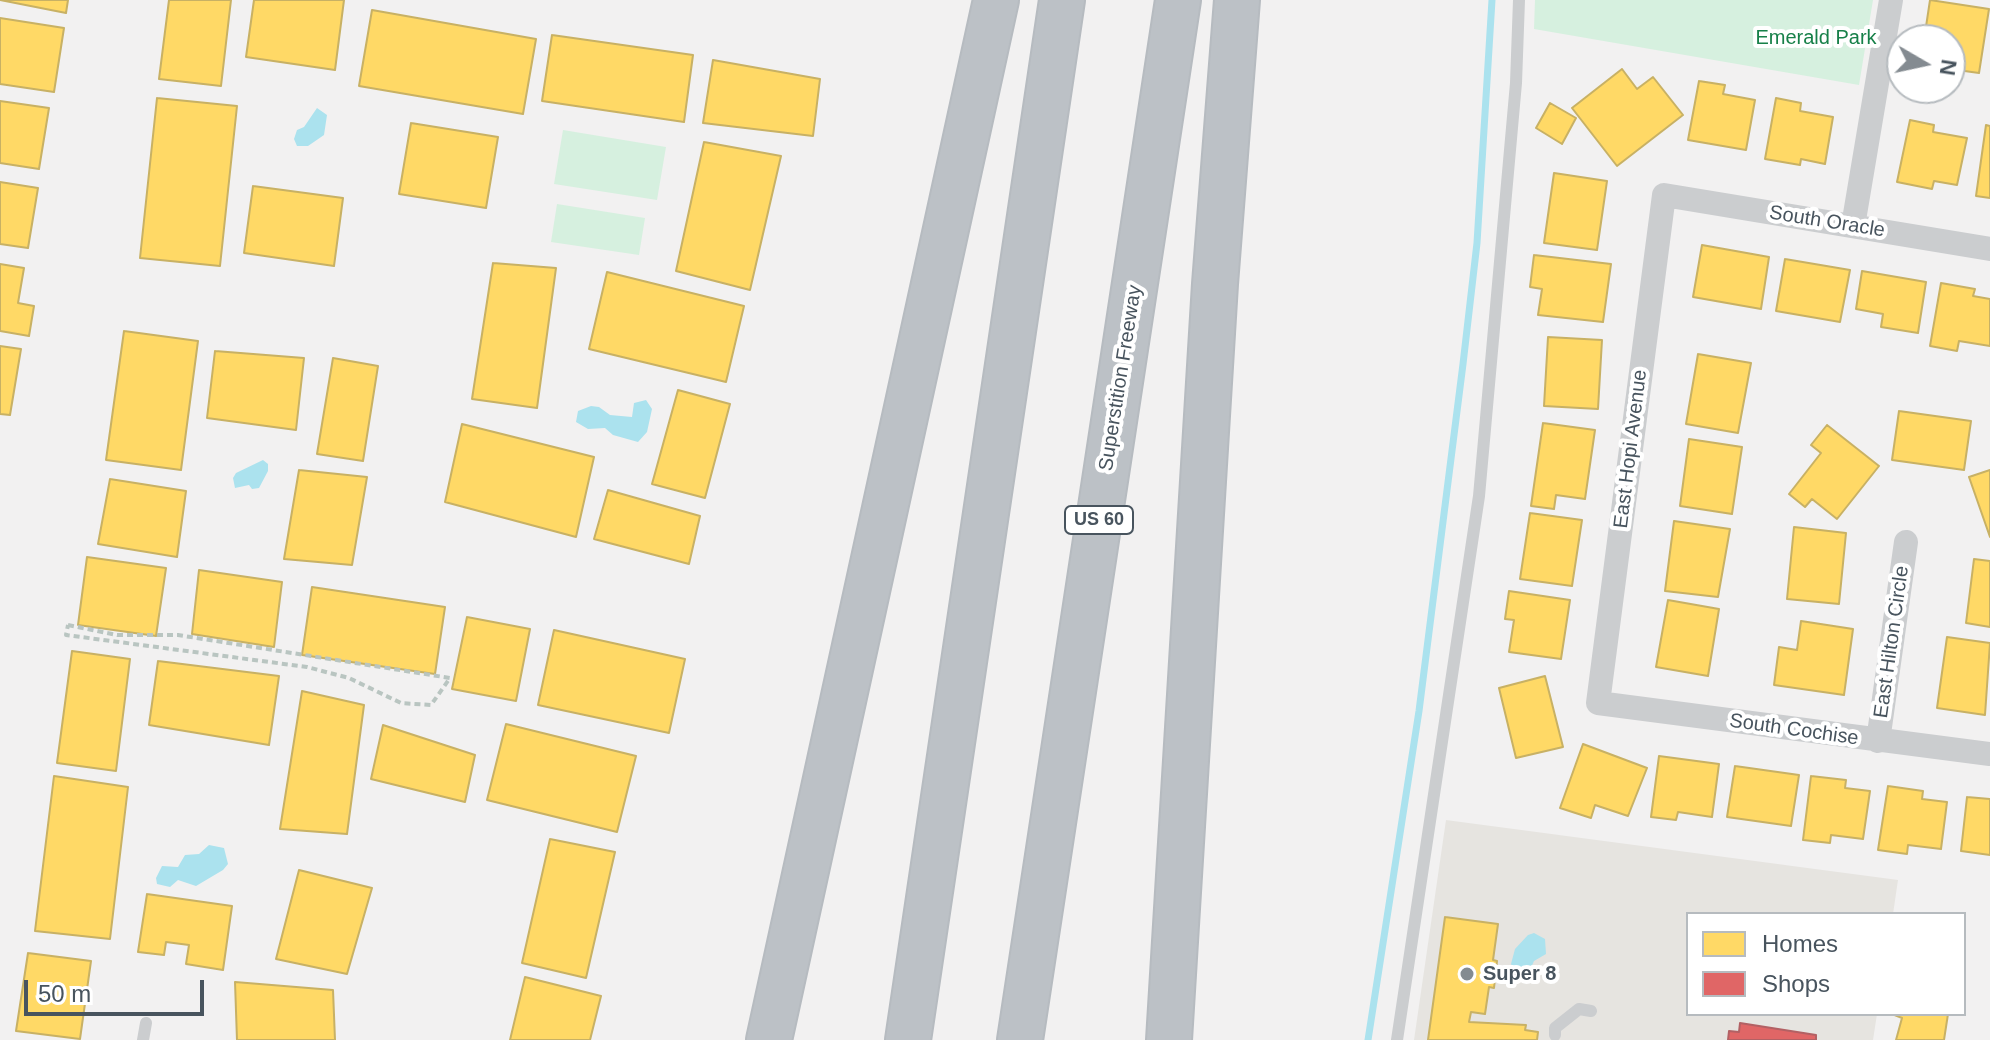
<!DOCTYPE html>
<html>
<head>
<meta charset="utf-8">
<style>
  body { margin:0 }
  #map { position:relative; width:1990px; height:1040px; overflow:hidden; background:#f2f1f1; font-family:Helvetica,sans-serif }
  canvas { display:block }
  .legend { position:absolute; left:1686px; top:912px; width:280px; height:104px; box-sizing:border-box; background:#fff; border:2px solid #b6bbbf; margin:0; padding:10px 14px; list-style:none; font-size:24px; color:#48545e }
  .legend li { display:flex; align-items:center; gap:16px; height:40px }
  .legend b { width:40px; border:2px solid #b6bbbf }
  .north { position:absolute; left:1886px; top:24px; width:80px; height:80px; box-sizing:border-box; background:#fff; border:2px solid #b6bbbf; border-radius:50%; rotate:99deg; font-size:22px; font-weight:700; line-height:32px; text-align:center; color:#48545e }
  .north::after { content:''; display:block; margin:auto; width:28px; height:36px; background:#848b91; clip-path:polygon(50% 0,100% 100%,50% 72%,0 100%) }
  .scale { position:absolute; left:24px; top:980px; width:180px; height:36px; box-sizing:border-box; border:4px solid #48545e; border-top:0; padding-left:10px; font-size:24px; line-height:28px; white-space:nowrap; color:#48545e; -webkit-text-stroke:6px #fff; paint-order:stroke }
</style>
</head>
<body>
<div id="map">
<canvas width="1990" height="1040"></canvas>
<ul class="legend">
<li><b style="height:22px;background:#ffd966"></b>Homes</li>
<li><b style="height:22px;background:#e06666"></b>Shops</li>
</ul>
<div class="north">N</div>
<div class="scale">50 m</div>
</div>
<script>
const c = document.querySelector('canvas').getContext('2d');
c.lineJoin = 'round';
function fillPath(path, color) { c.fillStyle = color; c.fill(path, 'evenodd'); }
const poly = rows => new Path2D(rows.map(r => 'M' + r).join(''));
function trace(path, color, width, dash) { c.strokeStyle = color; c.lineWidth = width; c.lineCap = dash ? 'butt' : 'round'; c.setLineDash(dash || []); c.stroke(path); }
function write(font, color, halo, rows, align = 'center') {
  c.font = font + ' Helvetica,sans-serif'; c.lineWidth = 8; c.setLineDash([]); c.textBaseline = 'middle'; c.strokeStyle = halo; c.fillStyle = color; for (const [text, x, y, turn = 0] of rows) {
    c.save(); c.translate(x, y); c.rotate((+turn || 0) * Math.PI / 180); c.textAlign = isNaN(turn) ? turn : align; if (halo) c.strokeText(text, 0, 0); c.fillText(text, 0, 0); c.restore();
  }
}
fillPath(poly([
  [1446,820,1898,880,1893,914,1688,914,1688,1014,1877,1014,1873,1040,1414,1040]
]), '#e6e4e0');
fillPath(poly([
  [1535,0,1873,0,1859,85,1534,29],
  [563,130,666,147,657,200,554,184],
  [557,204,645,218,639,255,551,242]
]), '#d6f0df');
fillPath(poly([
  [317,108,327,115,324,135,308,146,297,146,294,139,297,130,304,127],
  [646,400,652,409,647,432,638,442,613,435,605,428,588,429,576,422,578,411,591,406,599,407,610,415,632,417,634,403],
  [263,460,268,464,268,471,259,488,252,489,249,485,235,488,233,478,236,473],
  [209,845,224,848,228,864,223,870,196,886,178,880,170,887,157,884,156,878,162,866,178,867,185,855,199,854],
  [1534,933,1545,939,1546,954,1534,961,1529,972,1515,971,1511,964,1515,949,1528,935]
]), '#abe2ee');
const homes = poly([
  [0,0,68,0,66,13,0,0],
  [169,0,231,0,221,86,159,79,169,0],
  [254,0,344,0,335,70,246,57,254,0],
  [1930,0,1989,9,1979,73,1950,69,1950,40,1924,40,1930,0],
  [372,10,536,39,523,114,359,86,372,10],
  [0,18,64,28,54,92,0,84,0,18],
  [552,35,693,55,684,122,542,101,552,35],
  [713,60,820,79,813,136,703,123,713,60],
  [1622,69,1637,89,1653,77,1683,115,1617,166,1572,108,1622,69],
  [1699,81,1725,85,1723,94,1755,100,1746,150,1688,140,1699,81],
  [157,98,237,106,220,266,140,258,157,98],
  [1776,98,1801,103,1800,111,1833,117,1825,164,1801,159,1800,165,1765,159,1776,98],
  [0,101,49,108,39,169,0,163,0,101],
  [1550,103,1576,118,1562,144,1536,128,1550,103],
  [1910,120,1934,125,1933,132,1967,138,1957,185,1934,181,1932,189,1897,182,1910,120],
  [411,123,498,137,486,208,399,194,411,123],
  [1986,125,1990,126,1990,198,1976,196,1986,125],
  [704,142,781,156,750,290,676,271,704,142],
  [1554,173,1607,181,1597,250,1544,243,1554,173],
  [0,182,38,188,28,248,0,244,0,182],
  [253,186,343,198,334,266,244,253,253,186],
  [1702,245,1769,257,1761,309,1693,297,1702,245],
  [1534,255,1611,264,1603,322,1538,315,1542,289,1530,287,1534,255],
  [1785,259,1850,270,1840,322,1776,311,1785,259],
  [493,263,556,268,537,408,472,399,493,263],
  [0,264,24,268,18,303,34,306,29,336,0,331,0,264],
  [1862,271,1926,282,1918,333,1881,327,1883,314,1856,309,1862,271],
  [607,272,744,306,726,382,589,349,607,272],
  [1941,283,1975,289,1973,296,1990,299,1990,346,1959,341,1957,351,1930,346,1941,283],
  [124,331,198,341,181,470,106,460,124,331],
  [1548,337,1602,340,1598,409,1544,406,1548,337],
  [0,346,21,349,10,415,0,414,0,346],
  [215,351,304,358,296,430,207,418,215,351],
  [1698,354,1751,363,1738,433,1686,424,1698,354],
  [333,358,378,366,363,461,317,454,333,358],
  [678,390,730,404,705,498,652,484,678,390],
  [1899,411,1971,421,1964,470,1892,460,1899,411],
  [1543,423,1595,430,1585,499,1556,495,1554,509,1531,506,1543,423],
  [462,424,594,457,576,537,445,502,462,424],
  [1827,425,1879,466,1837,519,1812,499,1805,507,1789,494,1821,453,1811,445,1827,425],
  [1689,439,1742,447,1732,514,1680,506,1689,439],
  [299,470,367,477,352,565,284,559,299,470],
  [1990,470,1990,537,1969,477,1990,470],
  [110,479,186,491,177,557,98,544,110,479],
  [608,490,700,516,689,564,594,539,608,490],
  [1530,513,1582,520,1572,586,1520,579,1530,513],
  [1674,521,1730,529,1718,597,1665,591,1674,521],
  [1794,527,1846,533,1839,604,1787,599,1794,527],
  [87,557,166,568,156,636,78,625,87,557],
  [1974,559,1990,561,1990,627,1966,623,1974,559],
  [199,570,282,582,274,647,192,634,199,570],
  [312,587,445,607,435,674,302,655,312,587],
  [1509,591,1570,600,1561,659,1509,652,1514,620,1505,619,1509,591],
  [1668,600,1719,609,1708,676,1656,667,1668,600],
  [467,617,530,629,516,701,452,689,467,617],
  [1801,621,1853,629,1844,695,1774,685,1779,647,1797,650,1801,621],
  [554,630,685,659,669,733,538,705,554,630],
  [1947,637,1990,643,1985,715,1937,708,1947,637],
  [72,651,130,659,116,771,57,763,72,651],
  [158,661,279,676,269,745,149,725,158,661],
  [1545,676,1563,747,1516,758,1499,688,1545,676],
  [302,691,364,705,347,834,280,829,302,691],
  [506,724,636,756,617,832,487,800,506,724],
  [383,725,475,755,465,802,371,779,383,725],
  [1583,744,1647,768,1628,816,1595,805,1591,818,1560,808,1583,744],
  [1659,756,1719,764,1712,817,1678,812,1676,820,1651,817,1659,756],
  [1735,766,1799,775,1791,826,1727,817,1735,766],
  [54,776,128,787,110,939,35,931,54,776],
  [1811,776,1846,780,1845,788,1870,791,1863,839,1831,835,1830,843,1803,840,1811,776],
  [1888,786,1923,791,1922,799,1947,802,1941,849,1908,845,1907,854,1878,850,1888,786],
  [1967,797,1990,799,1990,855,1961,851,1967,797],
  [550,839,615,852,586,978,522,963,550,839],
  [299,870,372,888,347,974,276,959,299,870],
  [147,894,232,906,223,970,186,964,189,945,166,942,164,955,138,952,147,894],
  [1445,917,1498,924,1493,960,1497,961,1494,988,1489,987,1485,1014,1471,1012,1469,1022,1526,1025,1525,1030,1538,1032,1537,1040,1428,1040,1445,917],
  [28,953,91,961,80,1039,16,1031,28,953],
  [525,977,601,996,590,1040,510,1040,525,977],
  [235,982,333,990,335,1040,237,1040,235,982],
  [1892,1014,1948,1014,1944,1040,1896,1040,1902,1018,1892,1014]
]);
fillPath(homes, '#ffd966');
trace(homes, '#c8b164', 2);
const shops = poly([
  [1740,1023,1816,1035,1816,1040,1728,1040,1729,1031,1739,1032,1740,1023]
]);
fillPath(shops, '#e06666');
trace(shops, '#b26164', 2);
trace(poly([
  [1368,1040,1419,711,1463,364,1477,243,1492,0]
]), '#abe2ee', 7);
const highway = poly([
  [769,1040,996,0],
  [908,1040,1062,0],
  [1020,1040,1178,0],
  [1169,1040,1215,284,1237,0]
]);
trace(highway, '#b6bbc0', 48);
trace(poly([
  [68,625,117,635,178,635,450,678,431,705,401,703,349,678,307,667,66,635,68,625]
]), '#b9c5c1', 4, [6, 4]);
trace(poly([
  [1555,1035,1555,1028,1579,1009,1591,1011],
  [143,1040,146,1023],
  [1397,1040,1479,496,1516,83,1519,0]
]), '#cbcdcf', 12);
trace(poly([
  [1853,226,1891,0],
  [1990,249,1664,195,1598,703,1990,754],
  [1878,741,1906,542]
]), '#cbcdcf', 24);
trace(highway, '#bcc1c6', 44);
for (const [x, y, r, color] of [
  [1467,974,8,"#848b91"]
]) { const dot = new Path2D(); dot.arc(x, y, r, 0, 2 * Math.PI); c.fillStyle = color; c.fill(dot); trace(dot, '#fff', 3); }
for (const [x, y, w] of [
  [1099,520,68]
]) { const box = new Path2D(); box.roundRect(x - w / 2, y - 14, w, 28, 6); c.fillStyle = '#fff'; c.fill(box); trace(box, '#48545e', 2); }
write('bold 18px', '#48545e', null, [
  ["US 60",1099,520]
]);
write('20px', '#178049', '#fff', [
  ["Emerald Park",1816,38]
]);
write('20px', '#48545e', '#fff', [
  ["South Oracle",1827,222,9],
  ["Superstition Freeway",1121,378,-81],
  ["East Hopi Avenue",1631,449,-83],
  ["East Hilton Circle",1892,642,-82],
  ["South Cochise",1794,730,8]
]);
write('bold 20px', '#48545e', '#fff', [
  ["Super 8",1483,974]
], 'left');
</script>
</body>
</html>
